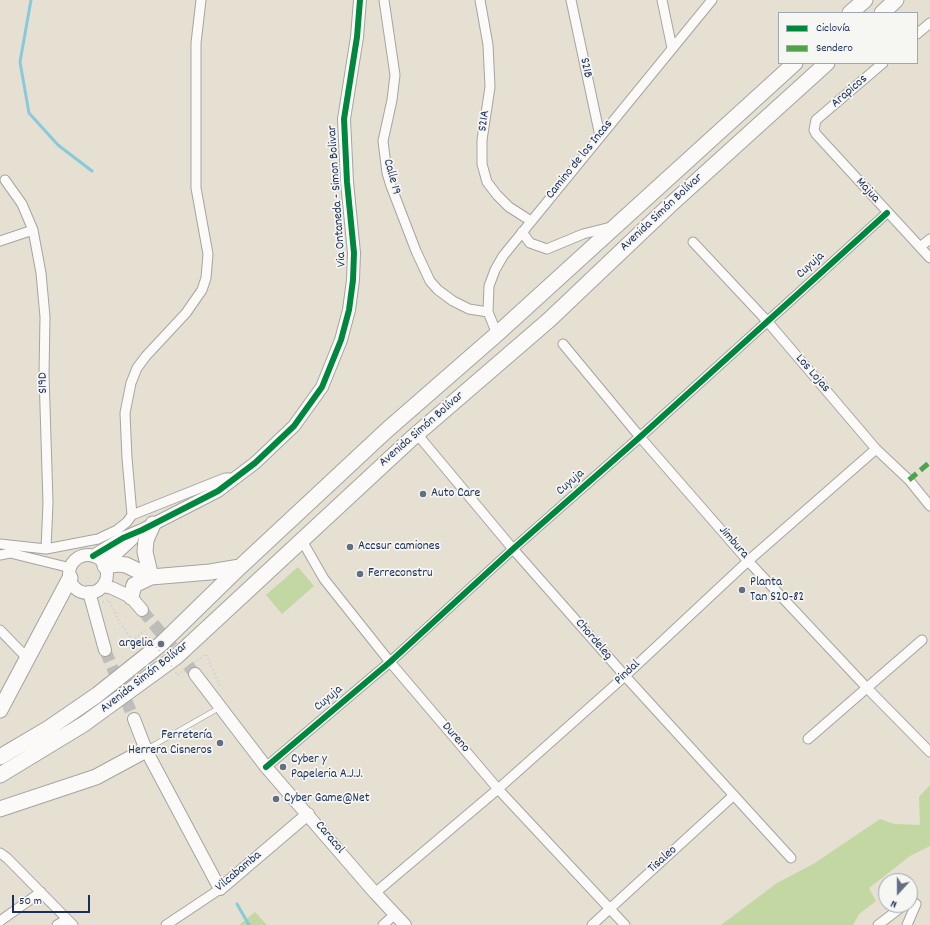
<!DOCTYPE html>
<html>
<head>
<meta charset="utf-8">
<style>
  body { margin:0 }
  #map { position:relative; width:930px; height:925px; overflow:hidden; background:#e5e0d1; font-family:Dekko,sans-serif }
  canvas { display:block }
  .legend { position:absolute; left:778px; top:12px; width:140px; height:52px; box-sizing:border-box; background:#f6f6f2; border:1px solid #9ea6b7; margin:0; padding:5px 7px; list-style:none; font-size:12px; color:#1b2f5e }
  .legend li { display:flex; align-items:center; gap:8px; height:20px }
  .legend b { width:20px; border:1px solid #9ea6b7 }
  .north { position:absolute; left:878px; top:873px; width:40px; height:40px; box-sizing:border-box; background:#f6f6f2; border:1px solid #9ea6b7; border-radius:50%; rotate:201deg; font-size:11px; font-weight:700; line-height:16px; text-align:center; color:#1b2f5e }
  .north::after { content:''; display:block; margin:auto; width:14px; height:18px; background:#626d86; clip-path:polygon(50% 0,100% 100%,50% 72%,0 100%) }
  .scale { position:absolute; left:12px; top:895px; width:78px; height:18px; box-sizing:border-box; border:2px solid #1b2f5e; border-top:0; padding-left:5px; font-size:12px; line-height:14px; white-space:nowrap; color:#1b2f5e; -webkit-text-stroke:3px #f6f6f2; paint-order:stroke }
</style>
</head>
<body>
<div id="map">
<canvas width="930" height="925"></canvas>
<ul class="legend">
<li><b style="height:5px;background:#00873e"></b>Ciclovía</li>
<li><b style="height:5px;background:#4fa44a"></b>Sendero</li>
</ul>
<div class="north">N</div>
<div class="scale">50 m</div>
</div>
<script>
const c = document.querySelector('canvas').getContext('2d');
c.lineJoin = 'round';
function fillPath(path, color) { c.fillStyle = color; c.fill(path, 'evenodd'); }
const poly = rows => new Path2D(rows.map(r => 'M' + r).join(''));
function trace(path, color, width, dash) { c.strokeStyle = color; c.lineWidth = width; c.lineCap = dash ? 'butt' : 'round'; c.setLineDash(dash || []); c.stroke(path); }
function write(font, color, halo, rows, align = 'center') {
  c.font = font + ' Dekko,sans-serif'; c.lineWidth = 3.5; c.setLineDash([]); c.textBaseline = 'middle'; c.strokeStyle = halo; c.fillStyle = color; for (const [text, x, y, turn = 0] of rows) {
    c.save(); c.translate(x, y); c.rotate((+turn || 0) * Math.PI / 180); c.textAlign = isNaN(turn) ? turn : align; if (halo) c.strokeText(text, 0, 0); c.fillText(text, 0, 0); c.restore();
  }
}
fillPath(poly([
  [298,567,314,586,282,614,266,595],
  [930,785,930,846,910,856,869,888,876,901,859,914,853,925,721,925,777,883,815,863,880,819,894,824,920,825,919,797],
  [255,912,267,925,239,925]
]), '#c2d7a2');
trace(poly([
  [31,0,20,62,29,113,58,145,92,171],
  [237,904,249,925]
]), '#87cad9', 3);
trace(poly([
  [142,610,195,674],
  [105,650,134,719]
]), '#bdbdba', 12, [12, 6]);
const service = poly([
  [147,749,219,708]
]);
const minor = poly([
  [384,0,395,75,392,100,383,141,387,173,391,186,416,251,430,281,438,290,453,301,469,309,488,312],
  [480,0,488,45,490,87,482,140,482,164,487,182,497,195,509,207,531,221],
  [571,0,600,136],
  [662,0,672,48],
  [917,34,930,23],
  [883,63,816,120,814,130,816,134,930,258],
  [522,232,530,243,547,249,583,234,611,227],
  [0,241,33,230],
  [693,242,767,321,876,449,909,480,930,506],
  [920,247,930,239],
  [497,334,488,312,489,286,495,270,503,256,712,0],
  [563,344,640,437,748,561,867,688,930,752],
  [417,434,513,549,625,676,791,858],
  [132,515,225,478,235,478],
  [301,539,324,579,390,662,498,789,625,925],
  [0,544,46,549,48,503,44,374,45,317,41,273,33,230,22,204,5,180],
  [46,549,98,539,117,530,127,522,132,515,127,458,125,413,131,383,137,368,146,356,186,313,202,290,206,278,208,254,196,188,196,43,201,0],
  [0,555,10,553,71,568],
  [0,630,28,659],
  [808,739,922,640],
  [266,767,390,662,513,549,640,437,887,213],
  [0,853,7,858,73,925],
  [375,893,498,789,625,676,748,561,876,449],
  [0,921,41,892],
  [57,925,67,919],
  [166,925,220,889],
  [383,925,395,914],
  [592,925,734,795],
  [878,925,904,905],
  [907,925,916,904,912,901,910,902]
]);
const tertiary = poly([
  '69 574a19 19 0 1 1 38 0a19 19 0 1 1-38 0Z',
  [93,556,123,538,142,530,218,491,255,463,294,426,322,387,341,340,349,310,353,280,354,253,347,182,344,119,357,37,360,0],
  [105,564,132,539],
  [103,586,112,588,131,597,142,610],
  [89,592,105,650],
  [195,674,266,767,375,893,405,925],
  [134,719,146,750,220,889,308,814]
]);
const trunk = poly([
  [850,13,865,0],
  [882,13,896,0],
  [105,566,118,564,126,565,151,577],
  [151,577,145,552,146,540,153,524],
  [131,597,134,585,151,577,210,572,240,567],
  [0,710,70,578],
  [0,757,49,728,97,695,161,644,240,567,387,430,497,334,795,63],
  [0,775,84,724,176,657,411,439,549,320,668,207,827,63],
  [0,809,96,777,146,750]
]);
trace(service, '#a4a4a1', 6);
trace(minor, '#a4a4a1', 11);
trace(tertiary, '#a4a4a1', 14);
trace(trunk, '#a4a4a1', 17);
trace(poly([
  [103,602,109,600,120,624,133,640,144,631],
  [194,663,206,654,221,688],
  [178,675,185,669]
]), '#cacaca', 2, [1, 3]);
trace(service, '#fbfaf8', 4.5);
trace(minor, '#fbfaf8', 9);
trace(tertiary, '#fbfaf8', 12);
trace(trunk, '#fbfaf8', 15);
trace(poly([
  [144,631,178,675]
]), '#cacaca', 2, [1, 3]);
trace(poly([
  [909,480,930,462]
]), '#4fa44a', 5, [10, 5]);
trace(poly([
  [93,556,123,538,142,530,218,491,255,463,294,426,322,387,341,340,349,310,353,280,354,253,347,182,344,119,357,37,360,0],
  [266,767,390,662,513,549,640,437,887,213]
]), '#00873e', 6);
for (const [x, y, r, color] of [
  [423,494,4,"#626d86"],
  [350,547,4,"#626d86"],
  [360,574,4,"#626d86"],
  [742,590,4,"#626d86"],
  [161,644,4,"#626d86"],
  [220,743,4,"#626d86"],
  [283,767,4,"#626d86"],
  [276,799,4,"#626d86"]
]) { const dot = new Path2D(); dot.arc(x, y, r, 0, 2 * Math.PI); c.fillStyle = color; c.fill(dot); trace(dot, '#f6f6f2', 1.5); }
write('13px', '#1b2f5e', '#f6f6f2', [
  ["S21B",585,68,78],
  ["Arapicos",850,92,-41],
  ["S21A",485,121,-82],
  ["Camino de los Incas",580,160,-51],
  ["Calle 19",391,177,75],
  ["Majua",867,191,48],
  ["Via Ontaneda - Simon Bolivar",338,196,-94],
  ["Avenida Simón Bolívar",662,213,-43],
  ["Cuyuja",811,266,-42],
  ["Los Lojas",812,374,49],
  ["S19D",44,383,-91],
  ["Avenida Simón Bolívar",422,430,-41],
  ["Cuyuja",571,483,-41],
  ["Jimbura",733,543,49],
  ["Chordeleg",593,640,49],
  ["Pindal",628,673,-43],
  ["Avenida Simón Bolívar",145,678,-38],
  ["Cuyuja",329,699,-40],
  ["Dureno",455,738,49],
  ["Caracol",329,838,50],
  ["Tisaleo",663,860,-42],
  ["Vilcabamba",239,872,-40]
]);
write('13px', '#1b2f5e', '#f6f6f2', [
  ["Auto Care",431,494],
  ["Accsur camiones",358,547],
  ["Ferreconstru",368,574],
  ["Planta",750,583],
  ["Tan S20-82",750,598],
  ["argelia",153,644,"right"],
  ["Ferretería",212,736,"right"],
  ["Herrera Cisneros",212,751,"right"],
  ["Cyber y",291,760],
  ["Papeleria A.J.J.",291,775],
  ["Cyber Game@Net",284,799]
], 'left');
</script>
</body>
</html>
